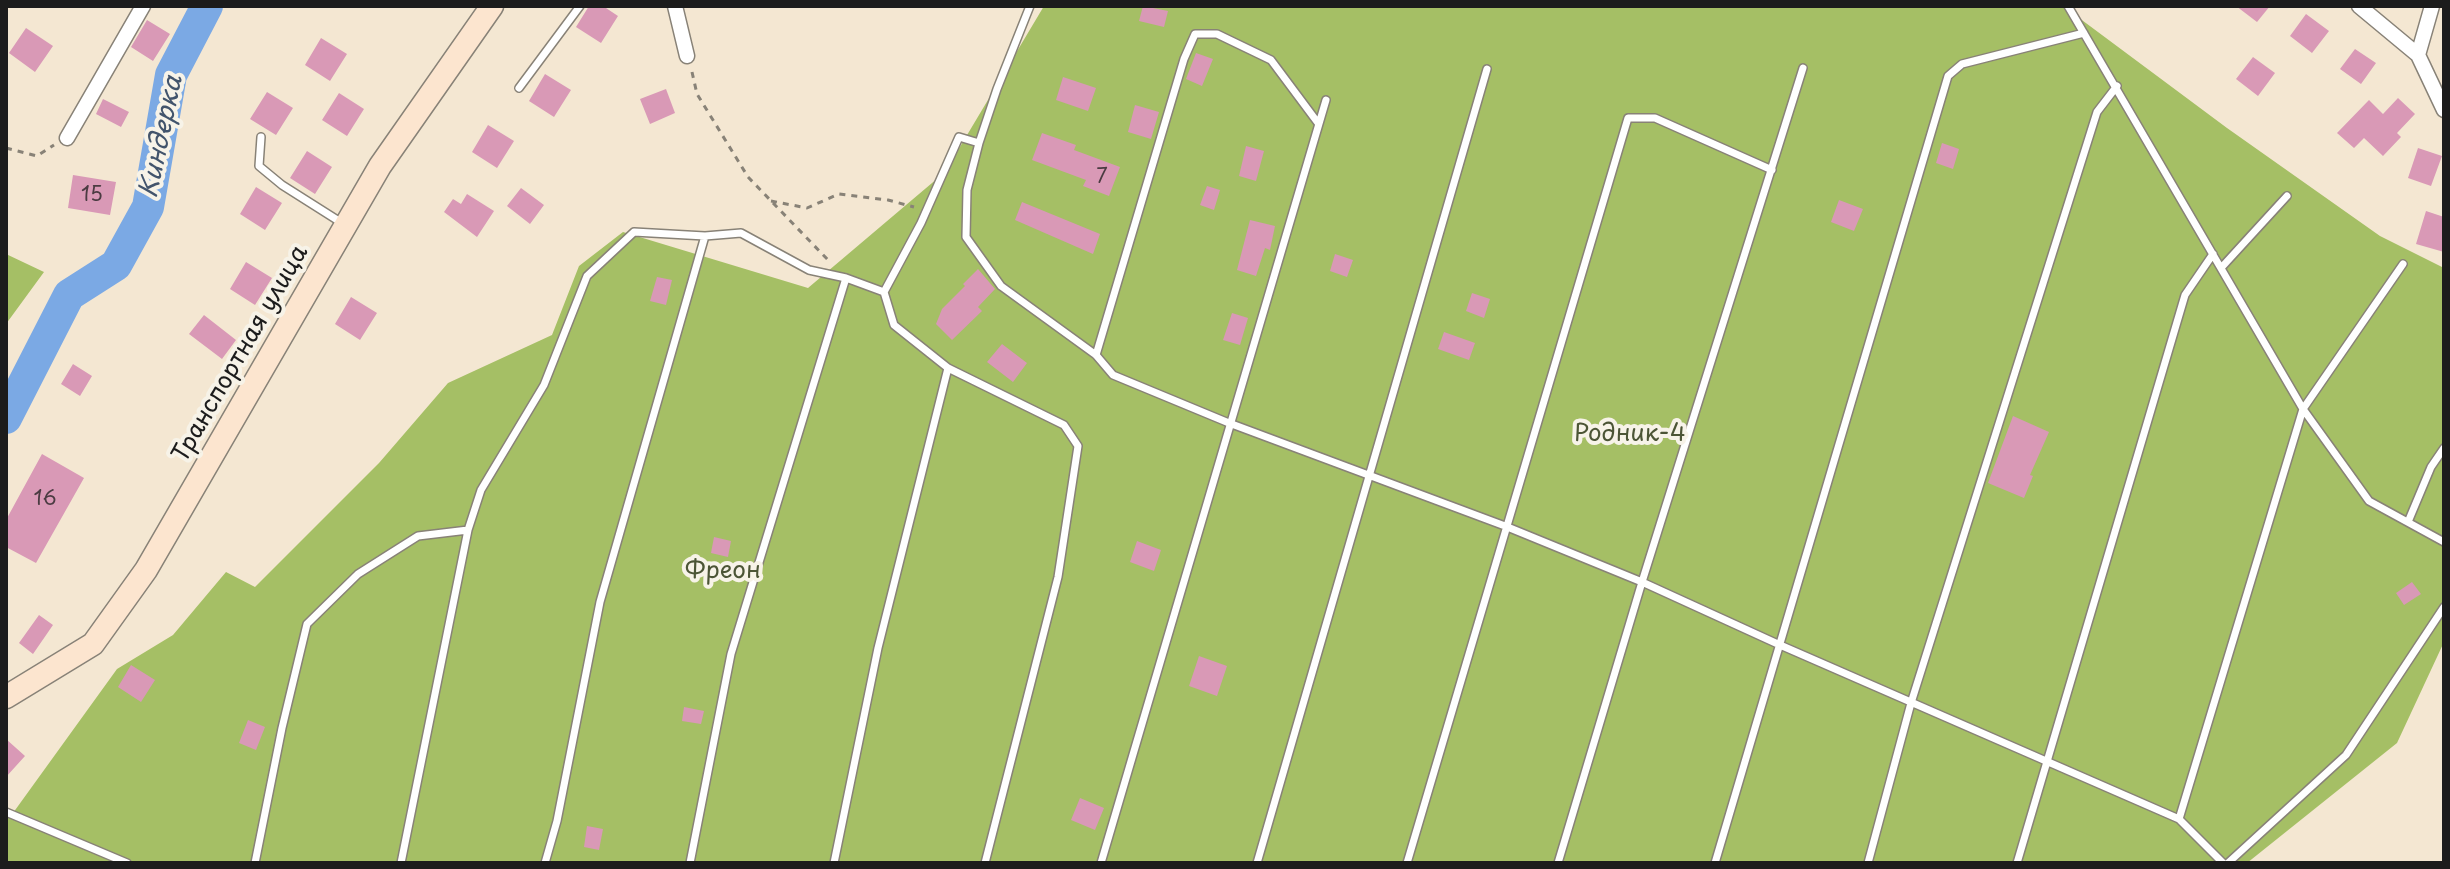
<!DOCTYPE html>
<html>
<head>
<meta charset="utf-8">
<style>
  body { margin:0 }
  #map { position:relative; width:2450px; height:869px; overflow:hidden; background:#f4e7d2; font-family:"Playpen Sans",sans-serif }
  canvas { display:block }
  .frame { position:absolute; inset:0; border:8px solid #1c1c1c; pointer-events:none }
</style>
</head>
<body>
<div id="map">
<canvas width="2450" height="869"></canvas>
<div class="frame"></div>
</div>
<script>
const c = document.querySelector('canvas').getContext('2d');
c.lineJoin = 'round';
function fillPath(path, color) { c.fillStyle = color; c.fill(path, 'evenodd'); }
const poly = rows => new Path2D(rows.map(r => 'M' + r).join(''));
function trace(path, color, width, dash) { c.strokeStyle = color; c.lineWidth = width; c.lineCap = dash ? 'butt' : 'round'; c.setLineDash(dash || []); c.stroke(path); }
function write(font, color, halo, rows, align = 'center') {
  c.font = font + ' "Playpen Sans",sans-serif'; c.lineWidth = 8; c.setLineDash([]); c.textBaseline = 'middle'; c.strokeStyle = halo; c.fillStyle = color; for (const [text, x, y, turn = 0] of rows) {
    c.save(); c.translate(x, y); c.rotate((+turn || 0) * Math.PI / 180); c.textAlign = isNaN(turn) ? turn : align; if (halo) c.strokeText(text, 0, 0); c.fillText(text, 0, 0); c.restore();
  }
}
fillPath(poly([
  [1044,6,2063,6,2227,128,2380,236,2444,268,2444,642,2397,743,2247,863,6,863,6,813,13,813,117,669,173,635,226,572,255,587,379,463,448,383,552,335,579,266,623,232,808,288,945,172],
  [6,254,44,272,6,324]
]), '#a5bf65');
trace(poly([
  [6,418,69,295,116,265,148,207,171,75,207,6]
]), '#7ba9e4', 32);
fillPath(poly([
  [589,6,603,6,618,16,601,43,576,27],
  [1143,6,1168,11,1164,27,1139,21],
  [2236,6,2270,6,2257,22],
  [2306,14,2329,31,2312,53,2290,36],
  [147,20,170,34,153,61,131,47],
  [26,28,53,46,35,72,9,53],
  [321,38,347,54,330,81,305,65],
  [2355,49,2376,63,2361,84,2340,69],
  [1196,53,1213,59,1202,86,1186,79],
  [2253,57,2275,73,2258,96,2236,79],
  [545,74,571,90,554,117,529,101],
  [1063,77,1096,88,1088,111,1056,100],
  [666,89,675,113,650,124,640,99],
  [267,92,293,108,276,135,250,119],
  [339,93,364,109,347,136,322,120],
  [2398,98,2415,114,2397,133,2401,137,2383,156,2364,138,2354,148,2337,133,2369,100,2383,114],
  [103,99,129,112,121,127,96,114],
  [1135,105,1159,112,1151,139,1128,132],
  [488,125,514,141,497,168,472,152],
  [1042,133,1076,145,1074,150,1120,167,1109,196,1083,186,1086,180,1032,160],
  [1942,143,1959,149,1953,169,1936,163],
  [1246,146,1264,151,1256,181,1239,176],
  [2418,148,2442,156,2431,186,2408,178],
  [307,151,332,167,315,194,290,178],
  [73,175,116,182,110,215,68,208],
  [1207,186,1220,190,1214,210,1200,205],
  [256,187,282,203,265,230,240,214],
  [521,188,544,205,530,224,507,206],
  [467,194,494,211,477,237,444,212,453,199,461,204],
  [1839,200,1863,209,1854,231,1831,222],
  [1022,202,1100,234,1093,254,1015,220],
  [2426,211,2444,217,2444,252,2416,244],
  [1250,220,1275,226,1270,250,1265,248,1256,276,1237,270],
  [1335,254,1353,260,1347,277,1330,271],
  [246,262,272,278,255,305,230,289],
  [978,269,995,289,978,307,982,311,952,340,936,324,942,309,965,286,963,284],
  [657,277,672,280,666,305,650,301],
  [1472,293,1490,299,1484,318,1466,311],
  [351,297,377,313,360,340,335,324],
  [1232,313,1248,318,1240,345,1223,340],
  [204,315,236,340,222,359,189,334],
  [1444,332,1475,343,1469,360,1438,349],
  [1002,344,1027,363,1013,382,987,362],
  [73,364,92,376,80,396,61,384],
  [2013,416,2049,432,2030,475,2033,476,2024,498,1988,483],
  [42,454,84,478,36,563,6,547,6,520],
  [714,537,731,541,728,557,711,553],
  [1137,541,1161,550,1154,571,1130,562],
  [2412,582,2421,594,2404,605,2396,593],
  [39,615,53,625,33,654,19,643],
  [1199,656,1227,666,1217,696,1189,686],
  [131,665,155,680,141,702,118,687],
  [684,707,704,711,701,724,682,721],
  [248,720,265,727,256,750,239,743],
  [6,739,25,756,6,777],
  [1080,798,1104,808,1095,830,1071,820],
  [587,826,603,829,599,850,584,847]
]), '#d999b6');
const lane = poly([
  [1030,6,997,89,979,143,967,190,966,237,1001,286,1096,355,1113,375,1229,423,1505,526,1642,582,1780,645,2179,819,2223,863],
  [2068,6,2303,409,2369,501,2444,542],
  [519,88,580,6],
  [261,137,259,166,282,185,342,223],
  [979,143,959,137,921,223,884,292,894,325,948,368,1064,425,1078,446,1058,577,985,863],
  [2221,268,2287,196],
  [1096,355,1184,59,1195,34,1217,34,1271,60,1318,123],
  [2408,522,2431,467,2444,448],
  [6,812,127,863],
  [2179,819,2303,409,2403,264],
  [255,863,282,728,307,624,358,574,418,536,468,530],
  [401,863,468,530,481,490,544,385,587,276,634,232,705,236],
  [545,863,557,821,600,602,705,236,741,233,809,270,846,278,884,292],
  [690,863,731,654,846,278],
  [834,863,878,648,948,368],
  [1101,863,1326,100],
  [1257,863,1487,69],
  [1407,863,1628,118,1655,118,1772,170],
  [1558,863,1642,582,1803,68],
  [1715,863,1948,76,1962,64,2084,33],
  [1868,863,1911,703,2097,112,2117,86],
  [2017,863,2185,295,2213,254],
  [2228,863,2346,755,2444,607]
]);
const street = poly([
  [675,6,687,56],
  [2359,6,2418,55,2444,110],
  [2418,55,2432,6],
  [67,138,143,6]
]);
const secondary = poly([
  [6,697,93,644,146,570,380,166,492,6]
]);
trace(lane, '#888277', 10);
trace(street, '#888277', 17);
trace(secondary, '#888277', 25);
trace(poly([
  [692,72,697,94,748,177,829,261],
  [6,148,37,156,54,145],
  [771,201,807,208,839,194,888,200,914,207]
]), '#888277', 3, [6, 6]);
trace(lane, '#fff', 7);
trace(street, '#fff', 14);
trace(secondary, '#fce5cf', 22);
write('20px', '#4b3b42', null, [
  ["7",1102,177],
  ["15",92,195],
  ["16",45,499]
]);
write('24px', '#1c1c1c', '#f7f3e8', [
  ["Транспортная улица",241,354,-60]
]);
write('24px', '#4c5536', '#f7f3e8', [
  ["Родник-4",1630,434],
  ["Фреон",723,571]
]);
write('italic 26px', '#42546c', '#f7f3e8', [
  ["Киндерка",162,137,-78]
]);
</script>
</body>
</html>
